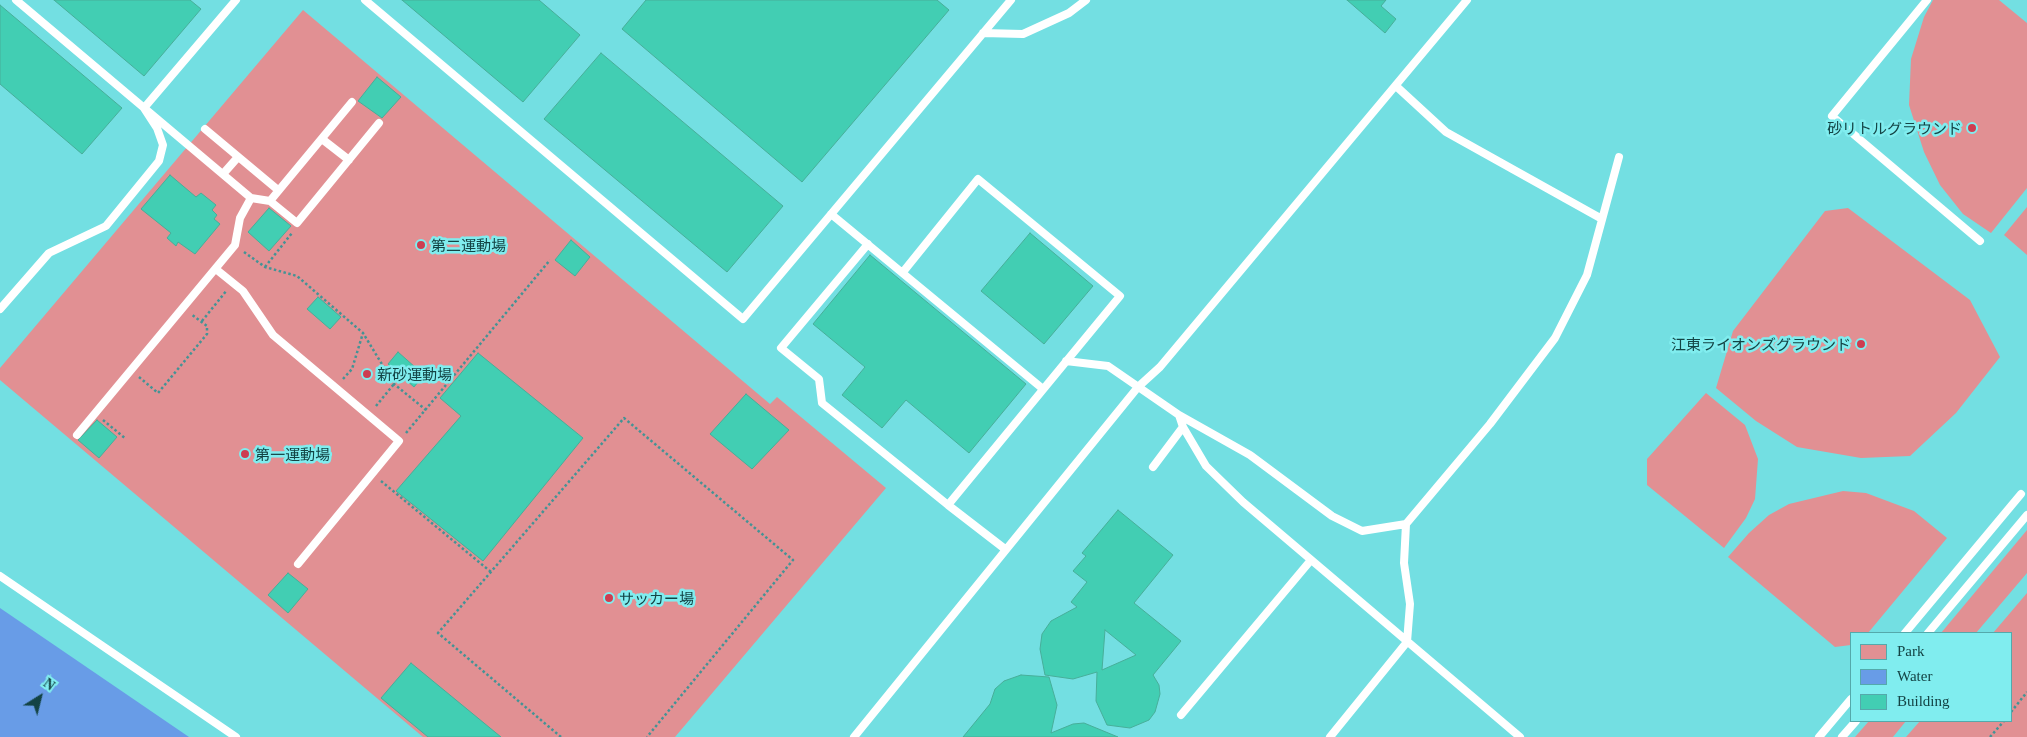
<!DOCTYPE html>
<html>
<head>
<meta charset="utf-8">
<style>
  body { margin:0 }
  #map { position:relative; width:2027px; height:737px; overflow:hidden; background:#73dfe2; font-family:Georgia,serif }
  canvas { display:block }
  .legend { position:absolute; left:1850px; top:632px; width:162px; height:90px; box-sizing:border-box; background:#80edef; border:1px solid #54a9ab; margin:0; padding:6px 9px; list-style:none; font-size:15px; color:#134344 }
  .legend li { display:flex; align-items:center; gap:10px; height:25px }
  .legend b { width:25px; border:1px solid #54a9ab }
  .north { position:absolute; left:15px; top:672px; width:50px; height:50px; -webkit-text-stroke:4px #80edef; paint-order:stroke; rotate:36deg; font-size:14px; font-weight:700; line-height:20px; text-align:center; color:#134344 }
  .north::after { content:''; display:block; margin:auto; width:18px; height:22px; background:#134344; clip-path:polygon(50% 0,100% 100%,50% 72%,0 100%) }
</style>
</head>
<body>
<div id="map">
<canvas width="2027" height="737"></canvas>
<ul class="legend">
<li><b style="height:14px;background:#e19093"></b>Park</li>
<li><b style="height:14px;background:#689ce7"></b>Water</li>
<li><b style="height:14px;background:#42ceb3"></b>Building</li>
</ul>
<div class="north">N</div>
</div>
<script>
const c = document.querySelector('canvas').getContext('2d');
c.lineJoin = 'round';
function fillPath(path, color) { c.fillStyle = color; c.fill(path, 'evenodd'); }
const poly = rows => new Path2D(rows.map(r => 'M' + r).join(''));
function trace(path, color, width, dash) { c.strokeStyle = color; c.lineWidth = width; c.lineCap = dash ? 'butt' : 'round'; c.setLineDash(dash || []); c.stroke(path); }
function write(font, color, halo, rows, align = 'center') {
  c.font = font + ' Georgia,"Noto Sans JP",serif'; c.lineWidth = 5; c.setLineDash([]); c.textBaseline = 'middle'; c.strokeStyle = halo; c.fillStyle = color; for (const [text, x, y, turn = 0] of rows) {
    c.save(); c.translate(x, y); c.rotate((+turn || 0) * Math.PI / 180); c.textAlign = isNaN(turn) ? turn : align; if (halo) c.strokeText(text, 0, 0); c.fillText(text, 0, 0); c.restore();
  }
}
fillPath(poly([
  [1933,0,1999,0,2027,23,2027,188,1991,233,1963,214,1940,185,1924,152,1909,105,1911,59,1924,17],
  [303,10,770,404,777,397,886,488,675,737,423,737,0,380,0,368],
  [2027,207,2027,255,2004,235],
  [1848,208,1970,300,2000,357,1956,413,1910,456,1861,458,1797,447,1756,421,1716,388,1733,331,1825,211],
  [1706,393,1745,425,1758,459,1755,499,1746,518,1724,548,1647,485,1647,459],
  [1843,491,1866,493,1914,511,1947,538,1868,633,1851,633,1851,645,1835,647,1728,557,1749,533,1769,515,1789,504],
  [2027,530,2027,573,1976,633,1941,633],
  [2027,593,2027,737,1906,737,1920,721,2011,721,2011,633,1993,633],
  [1869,721,1906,721,1893,737,1855,737]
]), '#e19093');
fillPath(poly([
  [0,608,189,737,0,737]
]), '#689ce7');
const building = poly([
  [54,0,190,0,201,9,144,76,54,0],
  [402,0,539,0,580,35,523,102,402,0],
  [646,0,937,0,949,10,802,182,622,29,646,0],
  [1347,0,1386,0,1381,6,1396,19,1385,33,1347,0],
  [0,5,122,108,82,154,0,84,0,5],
  [601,53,783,206,727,272,544,119,601,53],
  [377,77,401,97,382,118,358,101,377,77],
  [170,175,196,197,201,193,216,205,212,210,217,215,214,219,220,224,195,254,178,242,176,246,167,238,171,233,141,209,170,175],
  [269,208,291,226,269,251,248,232,269,208],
  [1030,233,1093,286,1044,344,981,291,1030,233],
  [571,240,590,257,575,276,555,260,571,240],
  [870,255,1026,384,969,453,906,400,882,428,842,395,865,367,813,324,870,255],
  [318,297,341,317,330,329,307,309,318,297],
  [398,352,424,375,414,387,388,364,398,352],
  [478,353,583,438,483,561,396,491,461,416,440,398,478,353],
  [746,394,789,430,752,469,710,434,746,394],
  [97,420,117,437,99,458,78,440,97,420],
  [1118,510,1173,555,1134,603,1181,641,1153,675,1159,685,1160,694,1155,712,1149,720,1130,728,1107,725,1096,701,1097,672,1073,679,1045,675,1040,649,1042,634,1051,621,1077,607,1071,602,1087,582,1073,571,1086,556,1082,553,1118,510],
  [1105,630,1136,655,1102,670,1105,630],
  [288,573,308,589,288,613,268,595,288,573],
  [411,663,501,737,428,737,381,698,411,663],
  [1021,675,1049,677,1057,705,1051,733,1073,724,1084,723,1118,737,963,737,990,704,995,689,1004,681,1021,675]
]);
fillPath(building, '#42ceb3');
trace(building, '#47ae99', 1);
trace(poly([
  [244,252,265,267,297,276,363,333,394,384,426,410],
  [265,267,292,233],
  [202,321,227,290],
  [139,377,158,393,207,334,207,326,191,314],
  [343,379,352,369,363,333],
  [376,406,394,384],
  [103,420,126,439],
  [406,433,550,260],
  [381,481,491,572],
  [2011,712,2027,692],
  [561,737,438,633,624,418,793,560,647,737],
  [1990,737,2004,721]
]), '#449395', 2.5, [2.5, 2.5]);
trace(poly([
  [16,0,251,198,240,218,235,245,77,435],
  [365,0,743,319,1011,0],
  [1927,0,1832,116,1980,241],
  [983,33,1023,34,1069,13,1086,0],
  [1396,86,1446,132,1602,219],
  [205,129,278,190],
  [322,139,349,160],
  [223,174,238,157],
  [251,198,270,201,352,102],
  [270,201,297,223,379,123],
  [831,214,1043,389],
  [868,244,781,348,819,379,822,403,948,505],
  [217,270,243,291,273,335,399,441,298,564],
  [903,272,978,179,1120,296,948,505,1005,549],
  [0,309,49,253,106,226,159,161,163,145,157,128,144,108,236,0],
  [1066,361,1108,366,1179,415,1183,427,1206,466,1243,502,1520,737],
  [1179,415,1250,455,1332,516,1362,531,1406,524],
  [1153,467,1183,427],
  [0,576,236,737],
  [1905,633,2021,494],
  [1928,633,2027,515],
  [1181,715,1311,560],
  [854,737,1138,387,1160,367,1467,0],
  [1330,737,1407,642,1410,604,1404,563,1406,524,1490,424,1555,338,1587,275,1619,157],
  [1819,737,1851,699],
  [1842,737,1856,721]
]), '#fff', 8);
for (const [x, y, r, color] of [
  [1972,128,5,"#cd3d50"],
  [421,245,5,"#cd3d50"],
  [1861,344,5,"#cd3d50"],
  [367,374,5,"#cd3d50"],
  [245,454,5,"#cd3d50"],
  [609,598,5,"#cd3d50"]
]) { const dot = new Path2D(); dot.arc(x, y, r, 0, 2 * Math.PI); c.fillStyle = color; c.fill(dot); trace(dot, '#80edef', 2); }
write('15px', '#134344', '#80edef', [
  ["砂リトルグラウンド",1962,128,"right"],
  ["第二運動場",431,245],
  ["江東ライオンズグラウンド",1851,344,"right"],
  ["新砂運動場",377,374],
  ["第一運動場",255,454],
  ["サッカー場",619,598]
], 'left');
</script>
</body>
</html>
